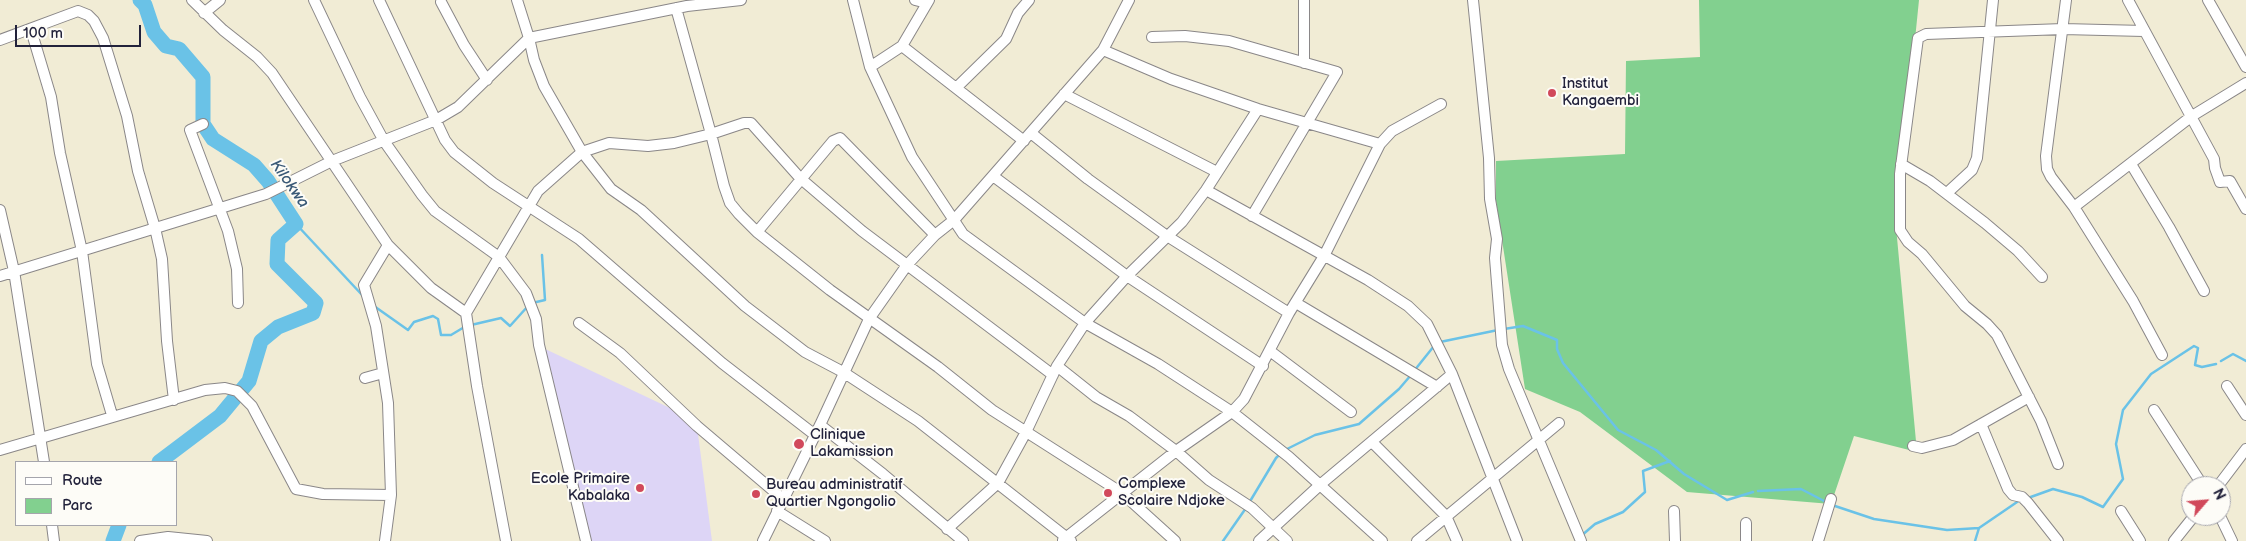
<!DOCTYPE html>
<html>
<head>
<meta charset="utf-8">
<style>
  body { margin:0 }
  #map { position:relative; width:2246px; height:541px; overflow:hidden; background:#f1ecd5; font-family:"Balsamiq Sans",sans-serif }
  canvas { display:block }
  .legend { position:absolute; left:15px; top:461px; width:162px; height:65px; box-sizing:border-box; background:#fdfcf7; border:1px solid #a5a5ac; margin:0; padding:6px 9px; list-style:none; font-size:15px; color:#22223b }
  .legend li { display:flex; align-items:center; gap:10px; height:25px }
  .legend b { width:25px; border:1px solid #a5a5ac }
  .north { position:absolute; left:2181px; top:476px; width:50px; height:50px; box-sizing:border-box; background:#fdfcf7; border:1px solid #a5a5ac; border-radius:50%; rotate:63deg; font-size:14px; font-weight:700; line-height:20px; text-align:center; color:#22223b }
  .north::after { content:''; display:block; margin:auto; width:18px; height:22px; background:#d1495b; clip-path:polygon(50% 0,100% 100%,50% 72%,0 100%) }
  .scale { position:absolute; left:15px; top:25px; width:126px; height:22px; box-sizing:border-box; border:2px solid #22223b; border-top:0; padding-left:6px; font-size:15px; line-height:18px; white-space:nowrap; color:#22223b; -webkit-text-stroke:4px #fdfcf7; paint-order:stroke }
</style>
</head>
<body>
<div id="map">
<canvas width="2246" height="541"></canvas>
<ul class="legend">
<li><b style="height:6px;background:#fff"></b>Route</li>
<li><b style="height:14px;background:#82d08f"></b>Parc</li>
</ul>
<div class="north">N</div>
<div class="scale">100 m</div>
</div>
<script>
const c = document.querySelector('canvas').getContext('2d');
c.lineJoin = 'round';
function fillPath(path, color) { c.fillStyle = color; c.fill(path, 'evenodd'); }
const poly = rows => new Path2D(rows.map(r => 'M' + r).join(''));
function trace(path, color, width, dash) { c.strokeStyle = color; c.lineWidth = width; c.lineCap = dash ? 'butt' : 'round'; c.setLineDash(dash || []); c.stroke(path); }
function write(font, color, halo, rows, align = 'center') {
  c.font = font + ' "Balsamiq Sans",sans-serif'; c.lineWidth = 4; c.setLineDash([]); c.textBaseline = 'middle'; c.strokeStyle = halo; c.fillStyle = color; for (const [text, x, y, turn = 0] of rows) {
    c.save(); c.translate(x, y); c.rotate((+turn || 0) * Math.PI / 180); c.textAlign = isNaN(turn) ? turn : align; if (halo) c.strokeText(text, 0, 0); c.fillText(text, 0, 0); c.restore();
  }
}
fillPath(poly([
  [541,347,670,408,698,434,712,541,589,541]
]), '#ddd5f6');
fillPath(poly([
  [1699,0,1919,0,1896,227,1917,452,1854,436,1831,504,1687,492,1580,412,1525,389,1496,201,1496,161,1625,154,1626,61,1700,57]
]), '#82d08f');
trace(poly([
  [296,224,363,296],
  [532,303,545,300,542,255],
  [374,306,408,330,414,322,433,316,438,319,441,335,451,335,466,326],
  [471,325,501,318,510,326,528,306],
  [1504,329,1523,326,1557,340,1557,349,1563,363,1618,430,1656,450,1684,474,1727,500,1753,492],
  [1440,342,1498,330],
  [2221,361,2233,354,2246,361],
  [1414,371,1434,346],
  [1285,450,1315,435,1359,424,1399,389,1411,375],
  [1758,491,1801,489,1826,502],
  [2028,498,2053,489,2082,497,2103,507,2123,479,2116,444,2123,410,2151,374,2194,346,2198,348,2195,365,2202,367,2216,364],
  [1249,503,1276,458,1281,453],
  [1832,505,1874,519,1947,530,1979,528,2020,500],
  [1581,536,1595,524,1623,512,1645,492,1643,471,1670,461],
  [1223,541,1246,508],
  [1975,541,1979,528]
]), '#6ac2e7', 2.5);
trace(poly([
  [140,0,145,5,154,32,166,46,179,49,203,77,203,124,213,139,254,165,268,181,296,224,278,240,277,264,316,303,313,313,278,327,261,341,249,381,220,416,159,462],
  [113,541,119,525]
]), '#6ac2e7', 15);
const minor = poly([
  [192,0,223,30,257,57,272,73,388,245,431,288,466,313],
  [314,0,360,97,384,141,422,195,435,211,499,257,526,293,536,319,539,345,586,541],
  [379,0,445,140,454,152,493,183,579,239,722,363,815,435],
  [517,0,529,38,534,60,544,86,582,152,611,189,641,210,745,306,805,352,843,372,918,421,1071,541],
  [853,0,870,67,912,157,963,234,1085,323,1158,364,1232,412,1289,457,1382,541],
  [915,0,927,3],
  [1304,0,1304,63],
  [1473,0,1489,158,1490,199,1497,239,1495,258,1502,345,1509,369,1581,541],
  [2066,0,2046,156,2047,169,2051,177,2074,207,2133,301,2162,355],
  [2128,0,2214,159,2215,168,2220,182,2230,181,2246,209],
  [2208,0,2246,67],
  [441,2,464,45,487,80],
  [676,8,711,134,724,186,730,203,739,214,757,232,830,290,938,367,992,410,1122,493,1175,541],
  [204,13,220,0],
  [31,30,51,97,60,153,82,251,97,364,112,415],
  [1152,37,1185,36,1229,41,1337,72,1252,216],
  [0,40,78,11,88,15,94,21,103,38,127,116,138,171,155,228,162,259,167,341,174,400],
  [902,46,1024,141],
  [1103,50,1171,79,1258,109,1380,144],
  [870,67,902,46,929,0],
  [956,88,1006,39,1018,13,1029,0],
  [1064,94,1217,172],
  [203,124,190,130,228,231,237,269,238,303],
  [1031,133,1088,179,1167,236,1289,313],
  [1901,164,1930,181,1985,223,2018,251,2042,277],
  [2131,164,2169,227,2204,291],
  [993,176,1127,276,1263,366],
  [1206,190,1368,280,1408,306,1427,324,1452,374,1517,541],
  [1947,193,1972,170,1977,158,1993,0],
  [2074,207,2192,116,2246,83],
  [0,210,14,271,44,462],
  [757,232,833,141,840,138,935,235],
  [388,245,364,285,376,326,388,403,391,495],
  [0,276,266,194,332,161,436,120,458,107,529,38,687,6,741,0],
  [1296,303,1437,387],
  [579,323,620,353,697,426,783,499],
  [1270,351,1351,412],
  [1057,366,1096,397,1129,416,1176,451,1209,480,1252,508,1287,541],
  [365,378,383,373],
  [2227,386,2246,415],
  [2154,410,2203,486],
  [1981,424,2008,489,2013,495,2022,497,2028,503,2058,541],
  [820,425,883,474,963,541],
  [1372,442,1446,516,1457,541],
  [1913,446,1922,448,1953,440,2029,397],
  [0,450,205,390,225,388,237,391,252,406,296,489,323,494,391,495,385,541],
  [2058,464,2041,421,1997,335,1987,324,1965,306,1922,254,1908,242,1900,230,1900,174,1918,38,1926,34,2063,29,2144,31],
  [2218,486,2246,449],
  [777,511,825,541],
  [1674,511,1675,541],
  [2121,511,2140,541],
  [2220,516,2232,541],
  [1746,523,1746,541],
  [52,525,54,541],
  [947,529,998,483,1026,432,1057,366,1085,323,1127,276,1182,222,1206,190,1258,109],
  [1063,540,1176,451,1232,412,1244,399,1289,313,1324,256,1380,144,1392,131,1441,104],
  [140,541,168,537,207,541],
  [506,541,477,386,466,313,538,191,582,152,609,143,648,146,674,143,711,134,744,123,751,123,800,178,862,231,1053,375],
  [763,541,820,425,869,319,907,265,935,235,954,220,1103,50,1129,0],
  [1259,541,1321,484,1452,374],
  [1417,541,1559,423],
  [1818,541,1831,499],
  [2174,541,2194,516]
]);
trace(minor, '#8a8788', 12);
trace(minor, '#fff', 10);
for (const [x, y, r, color] of [
  [1552,93,5,"#d1495b"],
  [799,444,6,"#d1495b"],
  [640,488,5,"#d1495b"],
  [1108,493,5,"#d1495b"],
  [756,494,5,"#d1495b"]
]) { const dot = new Path2D(); dot.arc(x, y, r, 0, 2 * Math.PI); c.fillStyle = color; c.fill(dot); trace(dot, '#fdfcf7', 2); }
write('15px', '#22223b', '#fdfcf7', [
  ["Institut",1562,84],
  ["Kangaembi",1562,101],
  ["Clinique",810,435],
  ["Lakamission",810,452],
  ["Ecole Primaire",630,479,"right"],
  ["Kabalaka",630,496,"right"],
  ["Complexe",1118,484],
  ["Scolaire Ndjoke",1118,501],
  ["Bureau administratif",766,485],
  ["Quartier Ngongolio",766,502]
], 'left');
write('italic 16px', '#3b5a77', '#fdfcf7', [
  ["Kilokwa",289,184,55]
]);
</script>
</body>
</html>
